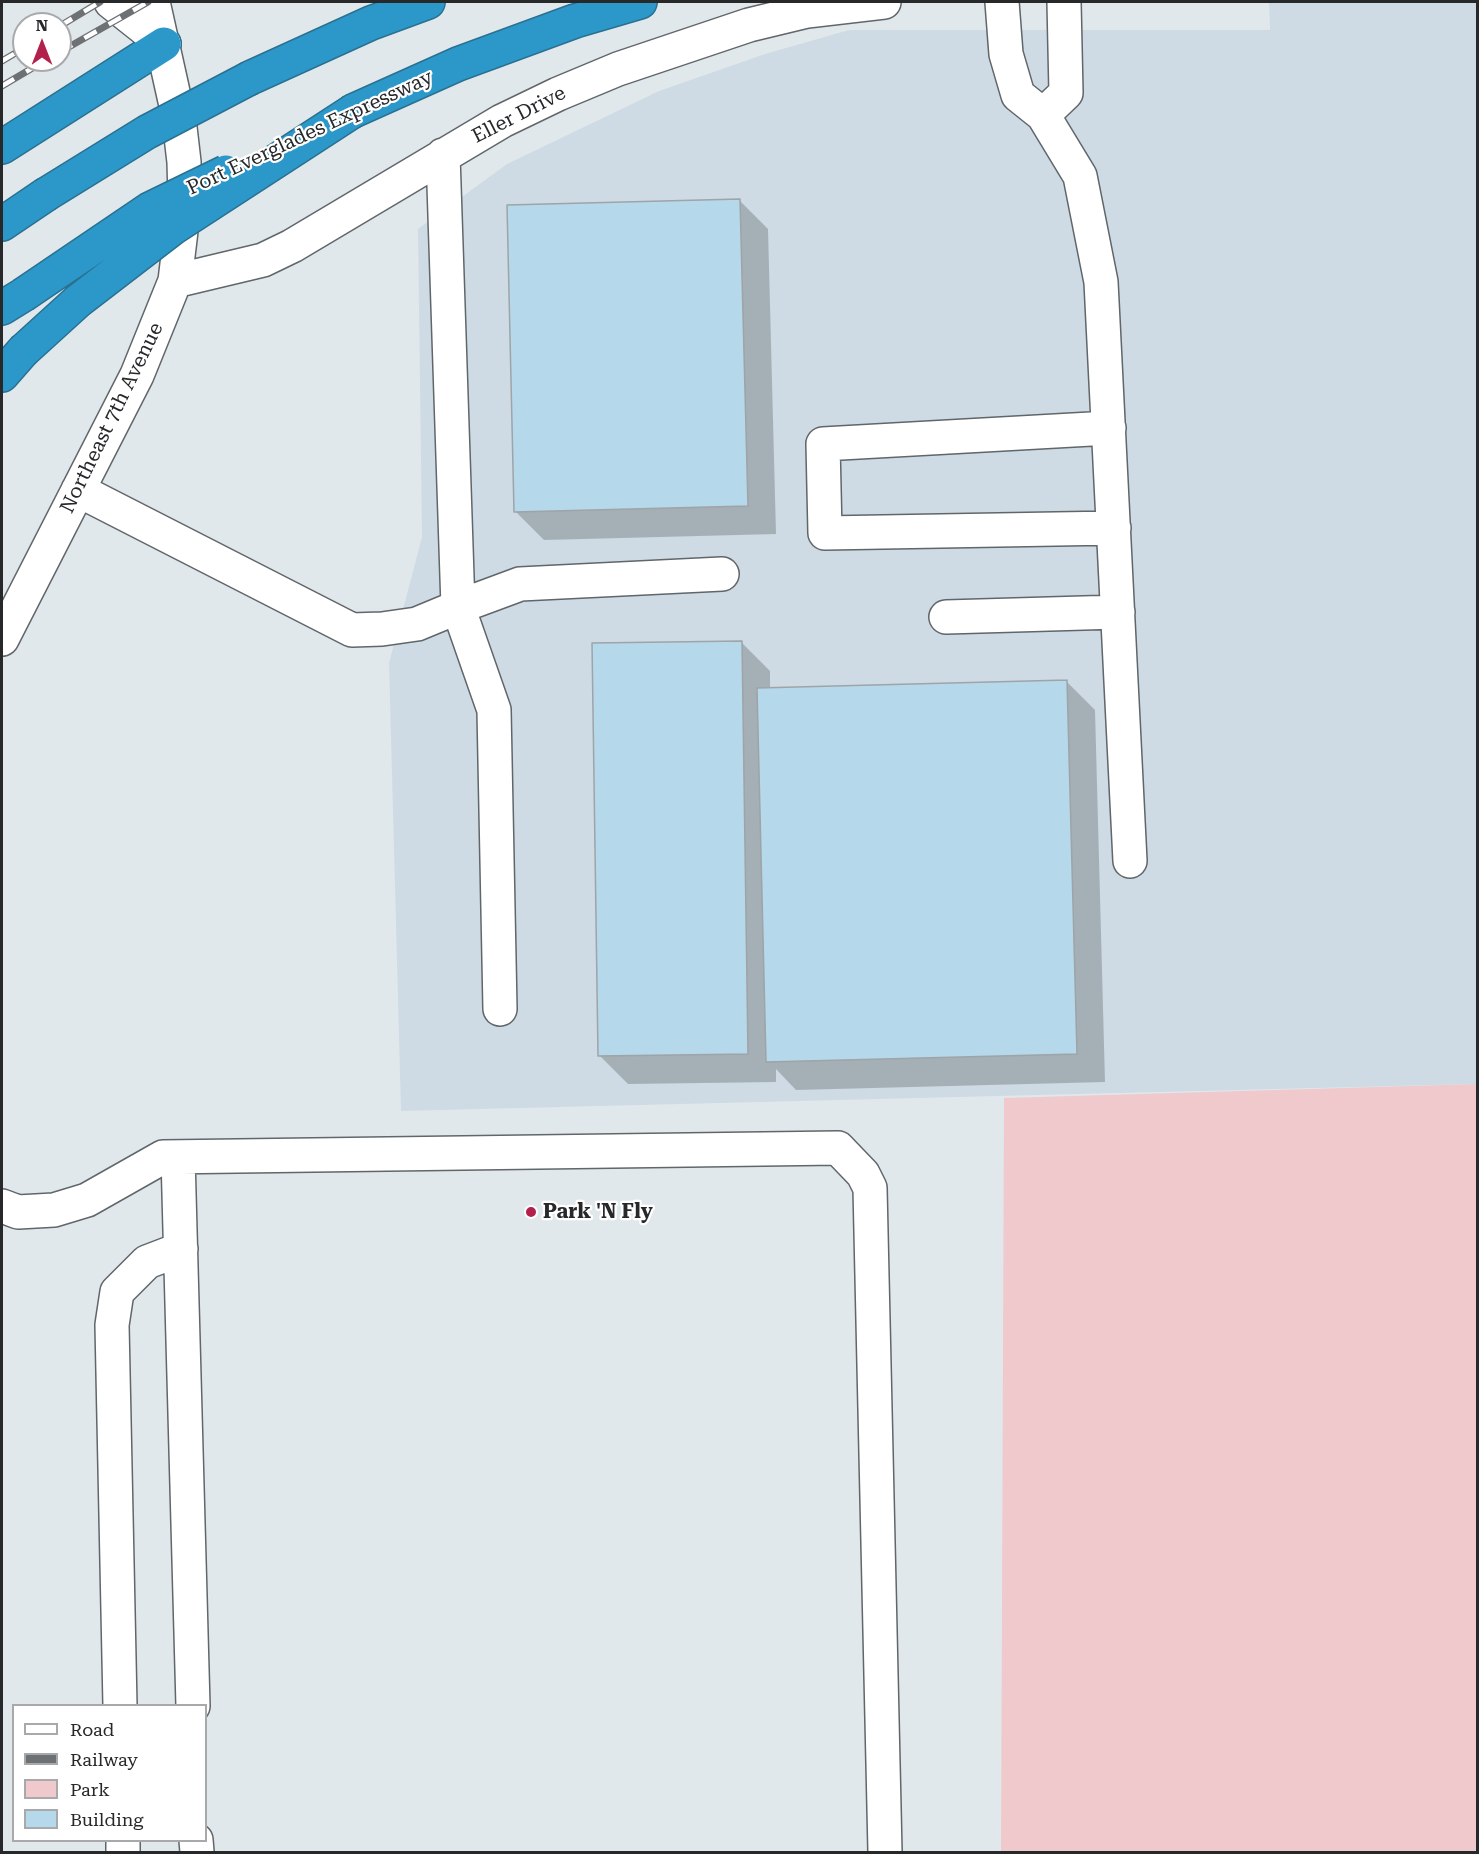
<!DOCTYPE html>
<html>
<head>
<meta charset="utf-8">
<style>
  body { margin:0 }
  #map { position:relative; width:1479px; height:1854px; overflow:hidden; background:#e1e8ec; font-family:"Roboto Serif",serif }
  canvas { display:block }
  .frame { position:absolute; inset:0; border:3px solid #26282a; pointer-events:none }
  .legend { position:absolute; left:12px; top:1704px; width:195px; height:138px; box-sizing:border-box; background:#fff; border:2px solid #a8a9aa; margin:0; padding:8px 10px; list-style:none; font-size:18px; color:#26282a }
  .legend li { display:flex; align-items:center; gap:12px; height:30px }
  .legend b { width:30px; border:2px solid #a8a9aa }
  .north { position:absolute; left:12px; top:12px; width:60px; height:60px; box-sizing:border-box; background:#fff; border:2px solid #a8a9aa; border-radius:50%; rotate:0deg; font-size:16px; font-weight:700; line-height:24px; text-align:center; color:#26282a }
  .north::after { content:''; display:block; margin:auto; width:21px; height:27px; background:#b2204b; clip-path:polygon(50% 0,100% 100%,50% 72%,0 100%) }
</style>
</head>
<body>
<div id="map">
<canvas width="1479" height="1854"></canvas>
<div class="frame"></div>
<ul class="legend">
<li><b style="height:8px;background:#fff"></b>Road</li>
<li><b style="height:8px;background:#6d7173"></b>Railway</li>
<li><b style="height:16px;background:#f0c9cd"></b>Park</li>
<li><b style="height:16px;background:#b5d8eb"></b>Building</li>
</ul>
<div class="north">N</div>
</div>
<script>
const c = document.querySelector('canvas').getContext('2d');
c.lineJoin = 'round';
function fillPath(path, color) { c.fillStyle = color; c.fill(path, 'evenodd'); }
const poly = rows => new Path2D(rows.map(r => 'M' + r).join(''));
function trace(path, color, width, dash) { c.strokeStyle = color; c.lineWidth = width; c.lineCap = dash ? 'butt' : 'round'; c.setLineDash(dash || []); c.stroke(path); }
function write(font, color, halo, rows, align = 'center') {
  c.font = font + ' "Roboto Serif",serif'; c.lineWidth = 4.5; c.setLineDash([]); c.textBaseline = 'middle'; c.strokeStyle = halo; c.fillStyle = color; for (const [text, x, y, turn = 0] of rows) {
    c.save(); c.translate(x, y); c.rotate((+turn || 0) * Math.PI / 180); c.textAlign = isNaN(turn) ? turn : align; if (halo) c.strokeText(text, 0, 0); c.fillText(text, 0, 0); c.restore();
  }
}
fillPath(poly([
  [1269,2,1477,2,1477,1084,401,1111,389,663,422,537,418,229,507,164,659,91,765,54,849,30,1270,30]
]), '#cedbe4');
fillPath(poly([
  [1477,1084,1477,1852,1001,1852,1004,1098]
]), '#f0c9cd');
fillPath(poly([
  [739,200,768,229,776,534,544,540,516,512],
  [742,643,770,671,770,689,1067,682,1095,710,1105,1082,796,1090,776,1069,776,1082,628,1084,600,1056]
]), '#0003');
const building = poly([
  [740,199,748,506,514,512,507,205,740,199],
  [742,641,748,1054,598,1056,592,643,742,641],
  [1067,680,1077,1054,766,1062,757,688,1067,680]
]);
fillPath(building, '#b5d8eb');
trace(building, '#9ea4a8', 1.5);
const minor = poly([
  [111,2,164,44],
  [1002,2,1006,54,1018,95,1043,115,1080,176,1101,282,1130,861],
  [1043,115,1066,93,1064,2],
  [175,281,263,260,292,246,502,121,558,94,618,69,749,25,807,11,884,2],
  [1109,428,823,444,825,533,1114,528],
  [78,490,352,630,382,629,417,624,458,607,443,155],
  [946,617,1118,612],
  [2,639,137,375,175,281,185,197,184,162,179,119,153,2],
  [500,1009,494,710,458,607,520,584,722,574],
  [178,1157,193,1706],
  [2,1206,18,1212,54,1210,87,1200,163,1157,838,1148,863,1174,870,1188,885,1852],
  [120,1706,112,1325,117,1292,147,1262,181,1249],
  [123,1840,123,1852],
  [196,1840,197,1852]
]);
const highway = poly([
  [250,78,371,23,428,2],
  [353,111,458,64,575,21,640,2],
  [2,147,164,44],
  [2,224,45,195],
  [2,308,23,295],
  [2,375,23,351]
]);
trace(minor, '#60666a', 36);
trace(highway, '#2a7191', 36);
trace(minor, '#fff', 33);
trace(highway, '#2c98c9', 33);
const rail = poly([
  [60,26,100,2],
  [60,52,148,2],
  [2,61,24,48],
  [2,86,46,60]
]);
trace(rail, '#6d7173', 7);
trace(rail, '#fff', 4.5, [14]);
const highwayBridge = poly([
  [45,195,147,132,250,78],
  [23,295,150,209,226,172],
  [23,351,78,301,173,228,353,111]
]);
trace(highwayBridge, '#2a7191', 36, []);
trace(highwayBridge, '#2c98c9', 33);
for (const [x, y, r, color] of [
  [531,1212,6,"#b2204b"]
]) { const dot = new Path2D(); dot.arc(x, y, r, 0, 2 * Math.PI); c.fillStyle = color; c.fill(dot); trace(dot, '#fff', 2); }
write('20px', '#26282a', '#fff', [
  ["Eller Drive",519,115,-27],
  ["Port Everglades Expressway",310,133,-25],
  ["Northeast 7th Avenue",112,418,-64]
]);
write('bold 20px', '#26282a', '#fff', [
  ["Park 'N Fly",543,1212]
], 'left');
</script>
</body>
</html>
